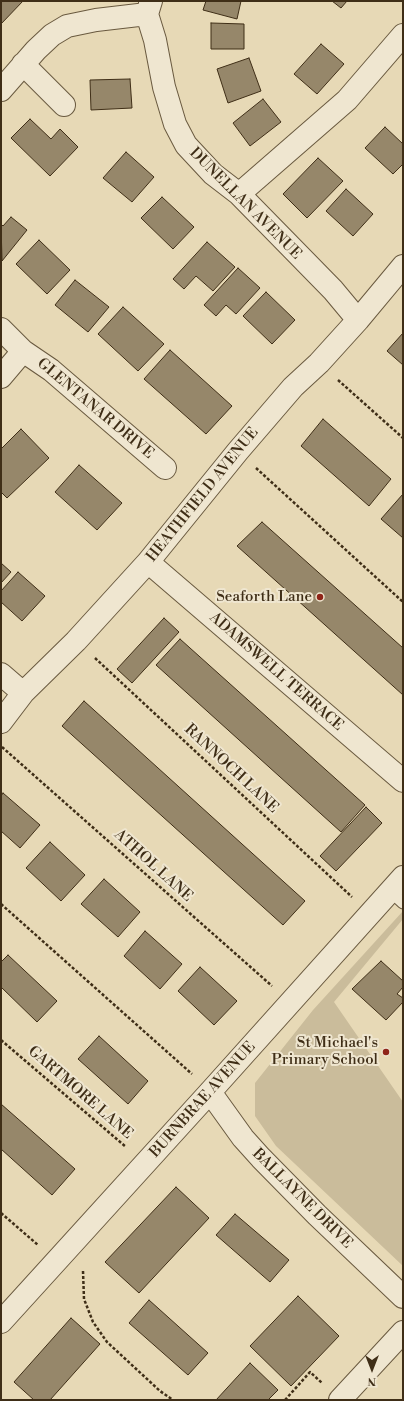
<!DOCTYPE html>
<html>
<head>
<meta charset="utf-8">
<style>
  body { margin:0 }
  #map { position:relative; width:404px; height:1401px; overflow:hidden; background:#e7d9b6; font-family:"Libre Bodoni",serif }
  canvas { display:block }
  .frame { position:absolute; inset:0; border:2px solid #3f2e17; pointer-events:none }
  .north { position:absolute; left:352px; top:1349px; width:40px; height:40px; -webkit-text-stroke:3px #efe6d0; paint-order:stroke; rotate:180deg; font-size:11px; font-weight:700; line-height:16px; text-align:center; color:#3f2e17 }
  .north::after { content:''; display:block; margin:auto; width:14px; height:18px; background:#3f2e17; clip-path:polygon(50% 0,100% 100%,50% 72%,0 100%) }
</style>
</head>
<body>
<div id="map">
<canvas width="404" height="1401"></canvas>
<div class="frame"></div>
<div class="north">N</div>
</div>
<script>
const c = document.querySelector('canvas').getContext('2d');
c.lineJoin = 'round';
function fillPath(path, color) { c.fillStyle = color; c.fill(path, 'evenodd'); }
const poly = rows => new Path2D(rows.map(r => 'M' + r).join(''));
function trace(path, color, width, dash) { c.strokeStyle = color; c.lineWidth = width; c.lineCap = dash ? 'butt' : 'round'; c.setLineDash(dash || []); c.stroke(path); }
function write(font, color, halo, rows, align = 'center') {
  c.font = font + ' "Libre Bodoni",serif'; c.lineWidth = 4; c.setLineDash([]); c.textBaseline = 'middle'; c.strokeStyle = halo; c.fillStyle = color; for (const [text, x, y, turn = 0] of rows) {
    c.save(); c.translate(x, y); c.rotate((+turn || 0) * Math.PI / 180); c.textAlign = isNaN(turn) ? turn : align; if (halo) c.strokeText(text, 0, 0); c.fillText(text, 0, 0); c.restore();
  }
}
fillPath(poly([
  [403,911,403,919,334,1002,403,1102,403,1266,276,1146,255,1116,255,1083,313,1010]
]), '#cabc9b');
const building = poly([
  [1,1,23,1,1,24,1,1],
  [206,1,241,1,237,19,203,10,206,1],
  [332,1,347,1,341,8,332,1],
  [211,23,244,24,244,49,211,49,211,23],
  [321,44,344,64,317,94,294,74,321,44],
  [249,58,261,91,228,103,217,69,249,58],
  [130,79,132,108,91,110,90,80,130,79],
  [263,99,281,122,250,146,233,123,263,99],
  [30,119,51,139,60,129,78,147,50,176,11,138,30,119],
  [385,127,403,144,403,164,393,174,365,148,385,127],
  [126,152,154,177,132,202,103,178,126,152],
  [318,158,343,181,307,218,283,194,318,158],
  [346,189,373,214,353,236,326,211,346,189],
  [162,197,194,227,173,249,141,218,162,197],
  [11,217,27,230,2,261,1,224,3,226,11,217],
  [39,240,70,270,47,294,16,264,39,240],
  [207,242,235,267,213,291,196,276,184,289,173,279,207,242],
  [238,268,260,288,236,314,226,305,216,316,204,305,238,268],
  [75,280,109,307,88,332,55,305,75,280],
  [266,292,295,320,272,344,243,316,266,292],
  [123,307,164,344,138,371,98,334,123,307],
  [403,333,403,365,387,351,403,333],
  [170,350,232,406,206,434,144,379,170,350],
  [323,419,391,479,369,506,301,446,323,419],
  [21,429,49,458,7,498,1,492,1,449,21,429],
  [79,465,122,503,97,530,55,492,79,465],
  [403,494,403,538,381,519,403,494],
  [262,522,403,648,403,695,237,546,262,522],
  [1,563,11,572,1,583,1,563],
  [18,572,45,596,22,621,1,602,1,591,18,572],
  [164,618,179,632,132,683,117,669,164,618],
  [180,639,365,805,341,832,156,665,180,639],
  [84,701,305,901,283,925,62,726,84,701],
  [3,793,40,825,20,848,1,831,1,796,3,793],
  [366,807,382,823,336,871,320,856,366,807],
  [50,842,85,875,61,901,26,868,50,842],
  [104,879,140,912,118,937,81,904,104,879],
  [145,931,182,964,160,989,124,956,145,931],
  [8,955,57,1001,37,1022,1,987,1,962,8,955],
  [381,961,403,981,403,987,397,994,403,998,403,1002,386,1020,352,989,381,961],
  [200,967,237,1001,214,1025,178,991,200,967],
  [99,1036,148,1081,128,1104,78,1059,99,1036],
  [1,1104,75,1169,52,1195,1,1149,1,1104],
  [176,1187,209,1218,139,1293,105,1262,176,1187],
  [235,1214,289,1260,270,1282,216,1235,235,1214],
  [298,1296,339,1336,291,1386,250,1346,298,1296],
  [149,1300,208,1353,188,1375,129,1323,149,1300],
  [71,1318,100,1344,50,1400,34,1400,14,1382,71,1318],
  [250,1363,278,1390,268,1400,216,1400,250,1363]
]);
fillPath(building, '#96876a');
trace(building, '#3f2e17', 1);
const lane = poly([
  [390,891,403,903]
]);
const street = poly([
  [151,1,147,14,155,40,164,87,175,124,186,145,213,174,239,194,333,290,358,320],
  [23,64,64,105],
  [1,90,36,50,52,35,67,26,96,20,147,14],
  [239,194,347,100,403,35],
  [1,329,23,351,51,370,165,468],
  [1,377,23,351],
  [148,562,403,781],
  [1,674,23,693],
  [1,722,23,693,76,641,148,562,238,451,293,387,319,363,358,320,403,266],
  [210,1092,243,1138,261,1158,317,1215,403,1297],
  [1,1322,210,1092,403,877],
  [340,1400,403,1332]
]);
trace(lane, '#69593f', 13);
trace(street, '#69593f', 24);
trace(poly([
  [338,380,403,438],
  [256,468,403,602],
  [95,658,352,897],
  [2,747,272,986],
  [1,904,192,1074],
  [1,1040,126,1147],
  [1,1213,38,1245],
  [83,1271,84,1299,93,1322,107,1342,160,1391,173,1400],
  [285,1400,310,1372,322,1383]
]), '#3f2e17', 2.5, [3, 2]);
trace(lane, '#efe6d0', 11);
trace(street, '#efe6d0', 22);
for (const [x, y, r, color] of [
  [320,597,4,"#8f2418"],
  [386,1052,4,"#8f2418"]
]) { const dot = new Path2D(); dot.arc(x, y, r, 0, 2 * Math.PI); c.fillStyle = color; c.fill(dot); trace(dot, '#efe6d0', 1.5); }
write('15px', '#3f2e17', '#efe6d0', [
  ["DUNELLAN AVENUE",245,204,45],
  ["GLENTANAR DRIVE",95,409,40],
  ["HEATHFIELD AVENUE",203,495,-51],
  ["ADAMSWELL TERRACE",276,672,41],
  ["RANNOCH LANE",231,769,43],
  ["ATHOL LANE",153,866,42],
  ["GARTMORE LANE",80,1093,41],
  ["BURNBRAE AVENUE",203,1100,-48],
  ["BALLAYNE DRIVE",302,1199,45]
]);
write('15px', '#3f2e17', '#efe6d0', [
  ["Seaforth Lane",312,597],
  ["St Michael's",378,1043],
  ["Primary School",378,1060]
], 'right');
</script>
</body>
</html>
